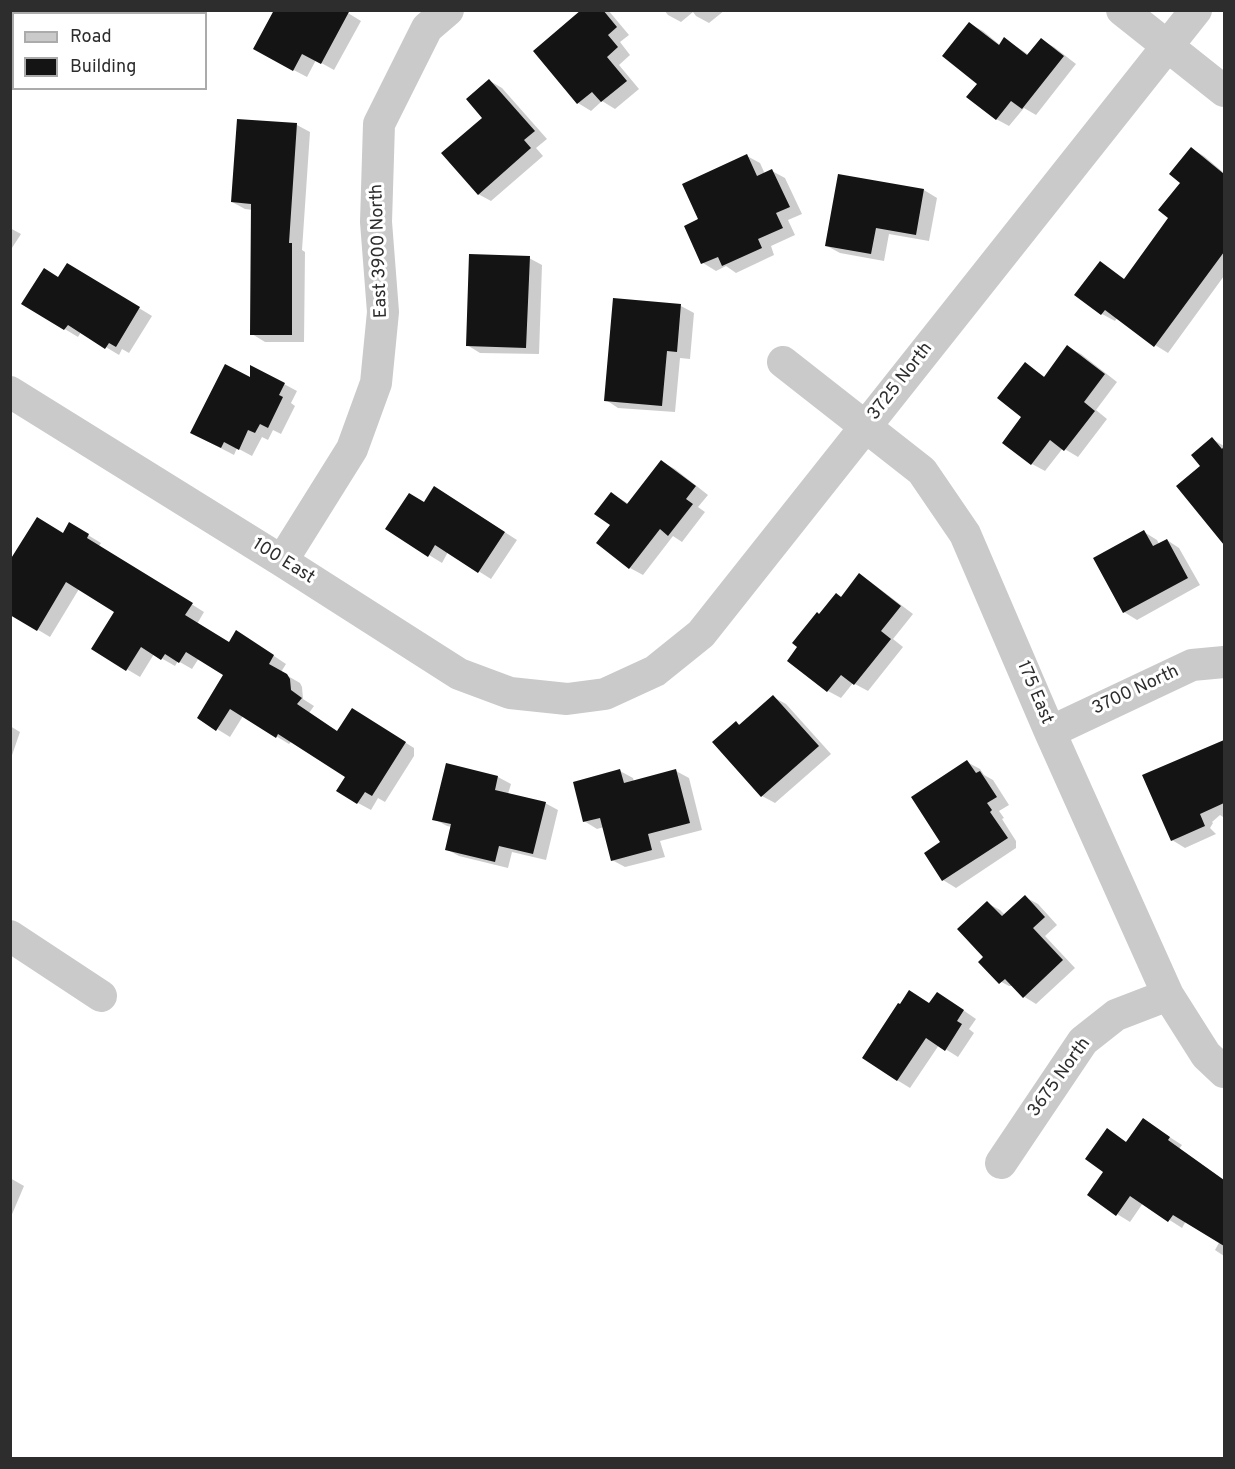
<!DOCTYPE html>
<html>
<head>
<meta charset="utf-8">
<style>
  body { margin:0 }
  #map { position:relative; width:1235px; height:1469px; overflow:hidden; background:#fff; font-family:Overpass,sans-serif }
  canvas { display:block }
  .frame { position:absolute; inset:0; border:12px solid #2d2d2d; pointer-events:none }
  .legend { position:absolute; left:12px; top:12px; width:195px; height:78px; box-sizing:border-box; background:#fff; border:2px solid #ababab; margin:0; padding:8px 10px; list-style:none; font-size:18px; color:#2d2d2d }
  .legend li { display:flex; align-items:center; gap:12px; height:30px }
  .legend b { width:30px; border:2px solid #ababab }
</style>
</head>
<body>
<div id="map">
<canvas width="1235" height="1469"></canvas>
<div class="frame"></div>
<ul class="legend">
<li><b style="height:8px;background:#cacaca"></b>Road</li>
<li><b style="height:16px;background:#141414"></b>Building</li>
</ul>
</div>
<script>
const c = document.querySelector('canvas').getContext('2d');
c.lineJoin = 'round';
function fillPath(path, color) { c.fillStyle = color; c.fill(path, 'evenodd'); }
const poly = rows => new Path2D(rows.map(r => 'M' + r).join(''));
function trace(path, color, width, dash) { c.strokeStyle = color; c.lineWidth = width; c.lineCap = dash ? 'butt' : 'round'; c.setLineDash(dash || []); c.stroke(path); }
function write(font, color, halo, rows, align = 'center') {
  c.font = font + ' Overpass,sans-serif'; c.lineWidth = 6; c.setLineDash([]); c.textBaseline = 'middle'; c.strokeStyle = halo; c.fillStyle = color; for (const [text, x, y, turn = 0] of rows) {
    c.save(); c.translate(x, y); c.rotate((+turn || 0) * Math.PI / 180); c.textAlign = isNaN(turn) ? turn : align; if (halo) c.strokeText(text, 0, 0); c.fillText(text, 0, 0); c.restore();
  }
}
fillPath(poly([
  [10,10,47,10,42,14,14,14,14,22,10,21],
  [343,10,361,21,334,70,316,60,307,77,267,56],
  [583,10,608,10,629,35,620,42,630,55,619,65,639,89,615,109,602,101,591,111,578,103,535,51],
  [664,10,725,10,709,23,696,16,693,12,681,22,668,15],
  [970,24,983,31,1000,45,1005,39,1029,55,1041,40,1054,47,1076,64,1036,115,1024,108,1009,126,996,119,979,84],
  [490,81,502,88,547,139,536,148,543,156,491,201,478,194,484,118],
  [297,125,310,132,302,250,305,252,304,342,265,342,252,334,253,210,245,209,232,202],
  [1192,149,1204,156,1224,173,1224,276,1168,353,1155,345,1117,318,1115,321,1102,314,1100,263,1125,280,1170,218],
  [747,156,760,163,765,174,772,171,785,178,802,214,788,220,795,235,771,246,774,255,736,273,726,266,716,271,703,263,700,220],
  [924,190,937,198,929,241,889,234,884,261,840,253,827,246],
  [10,228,21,234,10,251],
  [529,258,542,265,539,354,480,353,467,345],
  [80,272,152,316,129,353,122,349,119,355,81,332,78,337,23,304,59,279],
  [681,306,694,313,690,359,680,358,675,412,618,408,606,400],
  [1068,347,1081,354,1117,382,1096,410,1107,419,1078,457,1063,448,1045,471,1032,464,1004,442,1023,417,1025,364,1045,377],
  [284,384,297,391,291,403,295,406,281,434,273,430,268,440,262,437,252,456,237,448,234,455,205,440],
  [1212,439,1224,446,1224,533,1210,525,1203,466],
  [662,462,675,469,708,495,698,507,705,512,682,542,673,536,643,575,630,568,598,543,612,525,612,494,629,504],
  [447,495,517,540,491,579,448,552,442,563,429,555,425,504],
  [83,532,101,543,99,546,204,612,197,624,229,644,250,640,286,664,281,672,300,683,302,687,303,699,314,706,309,713,338,732,365,717,414,748,414,756,385,802,378,798,371,810,358,803,338,791,347,776,292,741,289,744,243,716,230,737,217,729,225,675,199,658,192,669,178,661,175,666,154,654,140,677,93,649,116,612,79,589,50,637,10,613,64,535],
  [1144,532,1157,540,1159,544,1167,540,1179,548,1200,585,1137,620,1124,612],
  [860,575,872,583,913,614,893,639,903,647,868,691,853,683,841,698,828,691,820,616,841,598],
  [773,697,786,704,831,754,775,803,762,796,714,742,736,723,741,725],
  [10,726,20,732,10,761],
  [1222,742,1224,744,1224,816,1223,817,1220,815,1212,822,1213,823,1210,828,1216,834,1185,848,1172,840],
  [967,762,980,769,984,775,993,780,1009,805,999,811,1004,818,1002,819,1016,841,1016,848,956,888,943,880,943,842],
  [447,765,498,777,511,784,508,794,545,803,558,810,546,860,512,852,508,868,459,856,446,849,452,827,447,826,434,819],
  [620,771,633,778,634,782,676,771,689,778,702,830,660,841,665,857,625,867,612,860,604,827,597,829,584,821],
  [1025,897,1038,904,1057,925,1045,936,1075,968,1036,1004,1023,996,1014,986,1009,986,996,979,985,957,987,903,1000,910,1005,915],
  [950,1001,976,1019,969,1029,974,1033,958,1057,939,1045,910,1088,897,1080],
  [1143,1120,1182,1145,1179,1149,1218,1176,1215,1181,1224,1186,1224,1256,1215,1250,1220,1241,1186,1221,1182,1228,1143,1203,1130,1222,1117,1214,1105,1172,1120,1138,1126,1142],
  [10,1178,24,1186,10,1219]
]), '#0003');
fillPath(poly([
  [274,10,350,10,321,64,302,54,293,71,253,49],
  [581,10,603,10,617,27,608,35,618,47,607,57,627,81,601,102,592,92,577,104,533,51],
  [969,22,999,45,1004,37,1027,55,1041,38,1064,56,1022,109,1011,101,996,120,966,97,977,84,942,56],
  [489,79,535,131,524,140,531,148,478,195,441,153,482,118,466,99],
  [237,119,297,123,289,243,292,243,292,335,250,335,251,204,231,202],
  [1191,147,1224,174,1224,252,1154,347,1105,310,1101,315,1074,295,1100,261,1124,279,1168,218,1158,210,1180,183,1169,174],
  [747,154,757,176,772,169,790,207,776,213,783,228,758,239,762,248,722,266,718,257,701,264,684,226,698,219,682,184],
  [838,174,924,189,916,235,876,228,871,254,825,246],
  [469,254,530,256,526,348,466,346],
  [67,263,140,307,116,347,109,343,105,349,68,325,64,330,21,304,44,268,58,277],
  [613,298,681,304,677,352,667,351,662,406,604,401],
  [1067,345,1105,374,1084,402,1095,411,1064,451,1050,440,1031,465,1002,443,1021,417,997,398,1025,362,1044,377],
  [225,364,250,377,250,365,285,383,279,395,283,397,268,428,260,424,255,433,248,430,239,450,224,442,221,448,190,433],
  [1212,437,1222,449,1224,446,1224,545,1176,486,1200,466,1191,455],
  [661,460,696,486,686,499,693,504,668,536,660,529,629,569,596,543,610,525,594,514,611,492,627,504],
  [434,486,505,532,478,573,435,545,428,557,385,529,409,493,424,502],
  [37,517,63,533,69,522,89,534,87,538,193,603,185,615,229,642,236,630,274,655,269,664,287,674,290,679,291,690,302,698,297,704,337,731,352,708,406,742,372,796,365,792,357,804,336,791,345,777,278,734,276,738,230,709,216,731,197,718,223,675,186,652,179,663,165,654,161,660,141,647,126,671,91,649,114,612,66,582,37,631,10,615,10,560],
  [1144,530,1153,546,1167,539,1188,578,1123,613,1093,558],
  [859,573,901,606,881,631,891,639,854,685,841,675,827,692,787,661,797,647,792,643,817,612,819,614,836,593,841,597],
  [773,695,819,746,761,797,712,742,736,721,739,725],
  [1224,740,1224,803,1200,814,1205,826,1171,841,1142,775],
  [967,760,976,773,980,771,997,797,987,803,992,810,990,812,1008,838,942,881,924,853,940,842,911,797],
  [446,763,498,776,495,790,546,802,533,854,499,846,495,862,445,850,451,824,432,820],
  [620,769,624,783,676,769,690,823,648,834,652,850,611,861,600,818,583,822,573,782],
  [1025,895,1045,917,1033,928,1063,960,1023,998,1005,979,999,984,978,962,983,957,957,929,987,901,1002,916],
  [909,990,929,1003,937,992,964,1010,957,1021,962,1024,945,1051,926,1038,897,1081,862,1058,898,1003,900,1004],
  [1143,1118,1170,1137,1168,1140,1224,1180,1224,1246,1173,1215,1168,1222,1130,1196,1116,1216,1087,1195,1103,1172,1085,1159,1107,1128,1126,1142]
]), '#141414');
trace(poly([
  [1122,10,1224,91],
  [783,362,922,471,965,534,1050,732,1168,995,1206,1055,1224,1072],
  [10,392,282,561,459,674,510,693,567,699,605,694,655,671,701,634,1196,10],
  [282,561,352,449,376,383,383,312,376,222,379,124,427,28,448,10],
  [1050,732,1192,665,1224,662],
  [10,936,101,996],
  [1001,1163,1083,1041,1116,1015,1168,995]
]), '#cacaca', 32);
write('18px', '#2d2d2d', '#fff', [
  ["East 3900 North",380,251,-92],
  ["3725 North",901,382,-52],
  ["100 East",283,562,32],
  ["3700 North",1136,691,-25],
  ["175 East",1034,693,67],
  ["3675 North",1060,1078,-54]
]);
</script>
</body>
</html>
